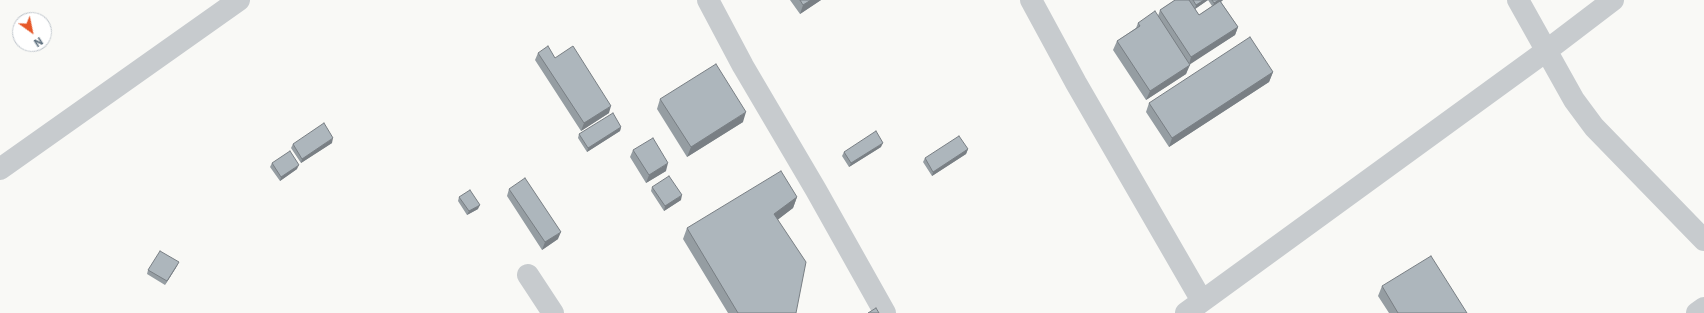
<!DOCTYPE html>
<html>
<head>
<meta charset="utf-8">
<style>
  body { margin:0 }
  #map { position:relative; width:1704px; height:313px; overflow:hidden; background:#f9f9f6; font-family:"Work Sans",sans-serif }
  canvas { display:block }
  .north { position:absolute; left:12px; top:12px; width:40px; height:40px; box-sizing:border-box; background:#fff; border:1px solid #c1c7cd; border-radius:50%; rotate:147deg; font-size:11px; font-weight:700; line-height:16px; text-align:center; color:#637482 }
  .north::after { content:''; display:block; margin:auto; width:14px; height:18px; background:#e65829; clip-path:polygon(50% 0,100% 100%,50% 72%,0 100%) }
</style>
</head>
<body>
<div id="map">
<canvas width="1704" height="313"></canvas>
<div class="north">N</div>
</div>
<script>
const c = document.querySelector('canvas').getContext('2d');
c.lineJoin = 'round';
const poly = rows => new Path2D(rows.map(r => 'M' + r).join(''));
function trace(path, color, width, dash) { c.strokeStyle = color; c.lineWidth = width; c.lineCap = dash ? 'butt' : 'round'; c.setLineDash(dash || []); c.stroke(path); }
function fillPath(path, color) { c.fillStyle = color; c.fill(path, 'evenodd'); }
trace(poly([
  [708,0,743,66,816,190,885,313],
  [1031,0,1076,83,1202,301],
  [1518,0,1574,100,1594,127,1704,240],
  [0,169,239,0],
  [528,275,553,313],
  [1186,313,1546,51,1613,0],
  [1697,313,1704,308]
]), '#c7cbce', 22);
fillPath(poly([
  [790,0,821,0,800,14],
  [1175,0,1208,0,1195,9,1199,15,1212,6,1208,0,1223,0,1221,2,1238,27,1235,35,1189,64,1186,74,1146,100,1113,50,1117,41,1136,28,1138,23,1158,16,1160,10],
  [538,53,555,58,609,113,581,131,535,60],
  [1273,72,1269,82,1169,147,1146,112,1149,103],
  [660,99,743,122,687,157,657,109],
  [621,127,620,131,587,152,578,138,579,134],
  [332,143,301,163,291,148,293,144],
  [881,147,849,167,842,156,844,152],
  [968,149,966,154,932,176,923,162,925,158],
  [633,150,666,171,646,183,630,157],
  [272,163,297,169,280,181,270,167],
  [652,187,681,200,664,211,651,191],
  [509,189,558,239,542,250,507,196],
  [459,197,478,209,467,215,458,201],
  [797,197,793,208,778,219,796,313,728,313,683,239,687,228],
  [177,266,165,285,147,274,148,270],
  [1382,286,1467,313,1389,313,1378,296]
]), '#959da2');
fillPath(poly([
  [811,0,821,0,800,14,803,5],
  [1204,0,1208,0,1195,9,1196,5],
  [1219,0,1223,0,1213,7,1214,3],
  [1238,27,1235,35,1189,65,1191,57],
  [1190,65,1186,74,1146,100,1150,91],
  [1273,72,1269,82,1169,147,1172,138],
  [611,106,609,113,581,131,584,123],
  [746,112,743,122,687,157,691,147],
  [621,127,620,131,587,152,588,148],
  [333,138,332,143,301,163,302,159],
  [883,143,881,147,849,167,851,163],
  [968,149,966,154,932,176,933,172],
  [668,163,666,171,646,183,649,175],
  [299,165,297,169,280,181,281,177],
  [682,195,681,200,664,211,665,206],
  [797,197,793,208,771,225,774,214],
  [480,205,478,209,467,215,469,211],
  [561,232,558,239,542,250,545,242],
  [179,262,177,266,165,285,167,281]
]), '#797f84');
const building = poly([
  [800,0,811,0,803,5,800,0],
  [1175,0,1189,0,1199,15,1220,1,1238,27,1191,57,1160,10,1175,0],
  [1193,0,1204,0,1196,5,1193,0],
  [1212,0,1219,0,1214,3,1212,0],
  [1155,11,1190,65,1150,91,1117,41,1140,26,1138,23,1155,11],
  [1250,37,1273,72,1172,138,1149,103,1250,37],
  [548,46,555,58,573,46,611,106,584,123,538,53,548,46],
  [716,64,746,112,691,147,660,99,716,64],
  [613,113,621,127,588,148,579,134,613,113],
  [324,123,333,138,302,159,293,144,324,123],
  [876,131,883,143,851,163,844,152,876,131],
  [959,136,968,149,933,172,925,158,959,136],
  [653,138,668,163,649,175,633,150,653,138],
  [290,151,299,165,281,177,272,163,290,151],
  [781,171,797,197,774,214,806,262,796,313,738,313,687,228,781,171],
  [669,176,682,195,665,206,652,187,669,176],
  [525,178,561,232,545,242,509,189,525,178],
  [470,190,480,205,469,211,459,197,470,190],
  [160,251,179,262,167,281,148,270,160,251],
  [1431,256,1467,313,1398,313,1382,286,1431,256],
  [876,308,879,313,868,313,876,308]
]);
fillPath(building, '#adb6bc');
trace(building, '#797f84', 1);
</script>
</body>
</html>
